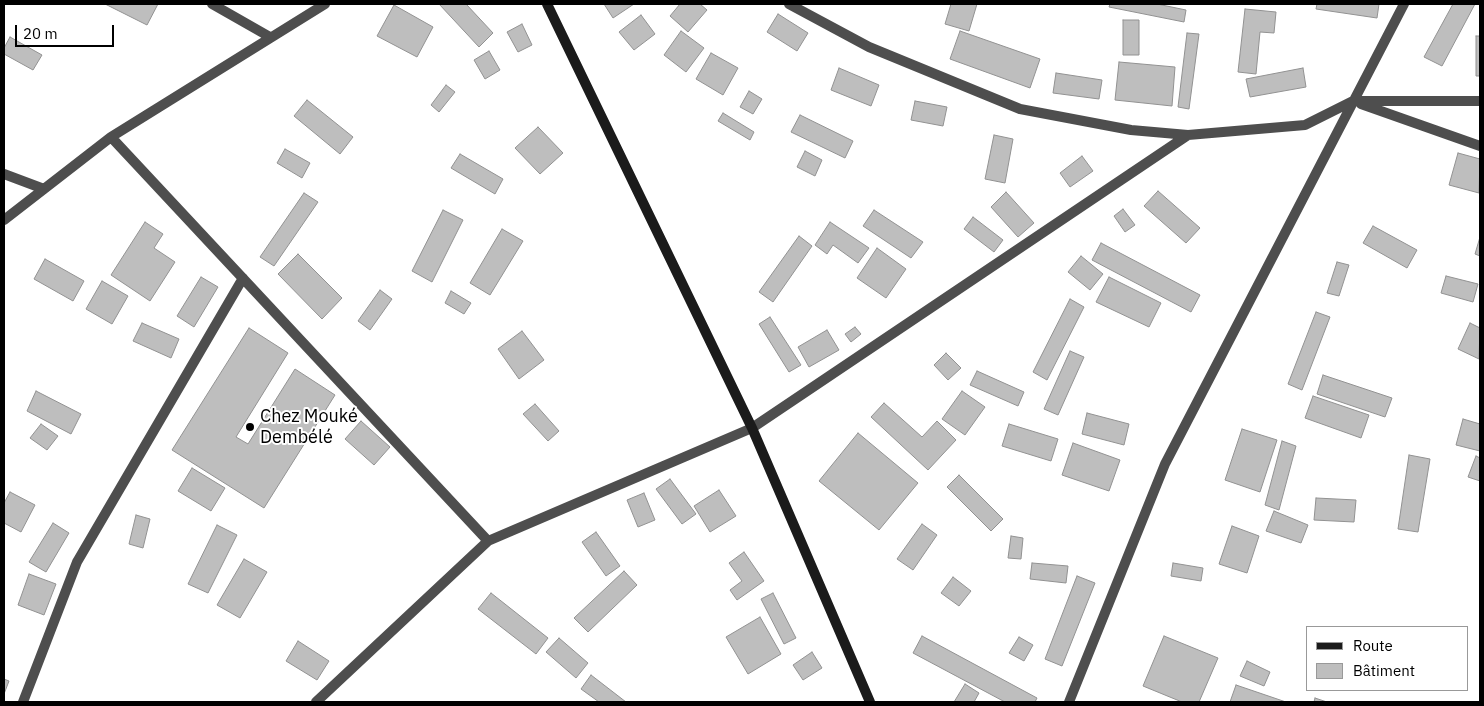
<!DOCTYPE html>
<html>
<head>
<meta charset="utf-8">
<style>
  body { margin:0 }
  #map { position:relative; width:1484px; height:706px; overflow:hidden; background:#fff; font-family:"IBM Plex Sans",sans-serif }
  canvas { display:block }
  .frame { position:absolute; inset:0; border:5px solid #000; pointer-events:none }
  .legend { position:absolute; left:1306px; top:626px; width:162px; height:65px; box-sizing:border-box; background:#fff; border:1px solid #999; margin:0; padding:6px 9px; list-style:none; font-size:15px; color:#000 }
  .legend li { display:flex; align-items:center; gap:10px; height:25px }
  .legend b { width:25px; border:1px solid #999 }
  .scale { position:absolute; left:15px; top:25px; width:99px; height:22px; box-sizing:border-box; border:2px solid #000; border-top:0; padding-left:6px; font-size:15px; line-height:18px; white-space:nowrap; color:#000; -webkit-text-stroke:4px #fff; paint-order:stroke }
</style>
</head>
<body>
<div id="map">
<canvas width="1484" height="706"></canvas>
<div class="frame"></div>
<ul class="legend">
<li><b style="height:6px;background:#1b1b1b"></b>Route</li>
<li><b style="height:14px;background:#bebebe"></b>Bâtiment</li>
</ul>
<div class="scale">20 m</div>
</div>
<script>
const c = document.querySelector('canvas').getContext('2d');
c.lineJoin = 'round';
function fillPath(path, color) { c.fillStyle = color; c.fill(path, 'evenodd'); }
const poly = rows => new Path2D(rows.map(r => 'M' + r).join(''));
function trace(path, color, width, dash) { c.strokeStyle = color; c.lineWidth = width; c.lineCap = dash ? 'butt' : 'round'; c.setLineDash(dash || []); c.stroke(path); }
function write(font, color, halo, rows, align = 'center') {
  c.font = font + ' "IBM Plex Sans",sans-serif'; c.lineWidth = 4; c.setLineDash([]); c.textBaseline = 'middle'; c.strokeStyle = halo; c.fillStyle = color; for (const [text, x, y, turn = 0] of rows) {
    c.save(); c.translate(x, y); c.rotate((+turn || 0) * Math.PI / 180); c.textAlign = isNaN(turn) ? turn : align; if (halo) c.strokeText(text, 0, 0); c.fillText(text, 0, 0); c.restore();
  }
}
const building = poly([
  [105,4,158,4,147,25,105,4],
  [439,4,466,4,493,33,479,47,439,4],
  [604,4,634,4,613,18,604,4],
  [680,4,700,4,707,10,688,32,670,16,680,4],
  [951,4,977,4,969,31,945,24,951,4],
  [1110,4,1157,4,1186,10,1184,22,1109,7,1110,4],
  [1317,4,1379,4,1377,18,1316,9,1317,4],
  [1453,4,1475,4,1442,66,1424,57,1453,4],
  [394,5,433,27,417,57,377,36,394,5],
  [1245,9,1276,12,1274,33,1260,32,1256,74,1238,72,1245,9],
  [778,14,808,33,797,51,767,32,778,14],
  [641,15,655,34,634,50,619,32,641,15],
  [1123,20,1139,20,1139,55,1123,55,1123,20],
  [522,24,532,45,518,52,507,32,522,24],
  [681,31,704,48,686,72,664,55,681,31],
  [960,31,1040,59,1030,88,950,59,960,31],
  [1187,33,1199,34,1189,109,1178,107,1187,33],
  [1476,36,1480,36,1480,76,1476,76,1476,36],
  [10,37,42,55,33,70,4,54,4,48,10,37],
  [489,51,500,70,485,79,474,60,489,51],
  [711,53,738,68,723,95,696,79,711,53],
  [1119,62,1175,67,1172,106,1115,100,1119,62],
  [839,68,879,85,871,106,831,90,839,68],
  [1303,68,1306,87,1250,97,1246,79,1303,68],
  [1056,73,1102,80,1099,99,1053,93,1056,73],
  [446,85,455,92,439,112,431,105,446,85],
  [749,91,762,99,753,114,740,107,749,91],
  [307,100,353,137,340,154,294,116,307,100],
  [915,101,947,107,943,126,911,120,915,101],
  [723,113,754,132,750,140,718,121,723,113],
  [800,115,853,141,845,158,791,132,800,115],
  [538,127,563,153,540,174,515,148,538,127],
  [994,135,1013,139,1005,183,985,179,994,135],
  [285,149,310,163,302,178,277,163,285,149],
  [805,151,822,160,815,176,797,167,805,151],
  [1458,153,1480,159,1479,193,1449,185,1458,153],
  [460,154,503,179,495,194,451,168,460,154],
  [1082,156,1093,171,1070,187,1060,173,1082,156],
  [1158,191,1200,228,1186,243,1144,206,1158,191],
  [1006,192,1034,223,1018,237,991,207,1006,192],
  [304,193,318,202,274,266,260,257,304,193],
  [1123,209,1135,225,1125,232,1114,216,1123,209],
  [443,210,463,220,432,282,412,271,443,210],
  [874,210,923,242,911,258,863,226,874,210],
  [973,217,1003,240,994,252,964,229,973,217],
  [145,222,163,234,154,248,175,262,150,301,111,275,145,222],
  [830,222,869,248,858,263,833,245,827,254,815,245,830,222],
  [1373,226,1417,250,1407,268,1363,243,1373,226],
  [502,229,523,241,490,295,470,283,502,229],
  [799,236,812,246,773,302,759,292,799,236],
  [1480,237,1480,256,1475,254,1480,237],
  [1101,243,1200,295,1191,312,1092,260,1101,243],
  [877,248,906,269,886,298,857,278,877,248],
  [298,254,342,298,322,319,278,274,298,254],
  [1081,256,1103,274,1090,290,1068,272,1081,256],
  [45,259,84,281,73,301,34,279,45,259],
  [1337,262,1349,265,1339,296,1327,293,1337,262],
  [1446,276,1478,284,1473,302,1441,293,1446,276],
  [201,277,218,287,194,327,177,316,201,277],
  [1109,277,1161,303,1149,327,1096,302,1109,277],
  [102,281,128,296,112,324,86,309,102,281],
  [380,290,392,299,370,330,358,321,380,290],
  [451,291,471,303,464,314,445,303,451,291],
  [1070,299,1084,307,1047,380,1033,372,1070,299],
  [1316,312,1330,317,1302,390,1288,384,1316,312],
  [770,317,801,365,789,372,759,324,770,317],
  [142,323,179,339,171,358,133,341,142,323],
  [1470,323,1480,328,1479,359,1458,349,1470,323],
  [855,327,861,334,851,342,845,334,855,327],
  [249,328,288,353,236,437,248,444,295,369,335,395,264,508,172,450,249,328],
  [827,330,839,350,809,367,798,347,827,330],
  [522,331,544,360,519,379,498,349,522,331],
  [1070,351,1084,357,1058,415,1044,409,1070,351],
  [946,353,961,368,948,380,934,365,946,353],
  [977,371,1024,392,1018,406,970,385,977,371],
  [1323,375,1392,398,1385,417,1317,394,1323,375],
  [36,391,81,414,71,434,27,411,36,391],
  [962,391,985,407,965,435,942,419,962,391],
  [1313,396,1369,415,1361,438,1305,418,1313,396],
  [884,403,922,437,937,421,956,440,928,470,871,417,884,403],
  [535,404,559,431,548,441,523,414,535,404],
  [1087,413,1129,424,1124,445,1082,434,1087,413],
  [1463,419,1480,424,1480,451,1456,445,1463,419],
  [361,421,390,447,374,465,345,439,361,421],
  [41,424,58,436,47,450,30,438,41,424],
  [1009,424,1058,439,1051,461,1002,446,1009,424],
  [1242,429,1277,440,1260,492,1225,480,1242,429],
  [858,433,918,483,879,530,819,481,858,433],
  [1282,441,1296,446,1279,510,1265,505,1282,441],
  [1073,443,1120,460,1109,491,1062,475,1073,443],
  [1409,455,1430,459,1418,532,1398,529,1409,455],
  [1476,456,1480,458,1480,481,1468,477,1476,456],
  [192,468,225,488,211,511,178,491,192,468],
  [959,475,1003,519,991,531,947,487,959,475],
  [670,479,696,514,682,524,656,489,670,479],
  [719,490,736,516,710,532,694,506,719,490],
  [10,492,35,505,21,532,4,523,4,503,10,492],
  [644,493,655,520,638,527,627,500,644,493],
  [1316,498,1356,500,1354,522,1314,520,1316,498],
  [1274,511,1308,525,1301,543,1266,531,1274,511],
  [136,515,150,519,143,548,129,544,136,515],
  [53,523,69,533,46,572,29,562,53,523],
  [922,524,937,535,913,570,897,559,922,524],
  [217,525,237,535,208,593,188,584,217,525],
  [1232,526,1259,536,1247,573,1219,564,1232,526],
  [596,532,620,566,606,576,582,542,596,532],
  [1011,536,1023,538,1021,559,1008,558,1011,536],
  [744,552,764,581,737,600,730,590,742,581,729,563,744,552],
  [244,559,267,572,240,618,217,605,244,559],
  [1032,563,1068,566,1066,583,1030,579,1032,563],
  [1173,563,1203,568,1201,581,1171,576,1173,563],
  [624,571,637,585,588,632,574,618,624,571],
  [29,574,56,584,44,615,18,605,29,574],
  [1077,576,1095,583,1062,666,1045,659,1077,576],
  [953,577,971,591,959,606,941,593,953,577],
  [491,593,548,638,536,654,478,609,491,593],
  [773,593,796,638,784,644,761,599,773,593],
  [760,617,781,654,748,674,726,637,760,617],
  [922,636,1037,698,1035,702,1005,702,913,653,922,636],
  [1164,636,1218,658,1199,702,1182,702,1143,686,1164,636],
  [1019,637,1033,645,1024,661,1009,653,1019,637],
  [559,638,588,663,576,678,546,652,559,638],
  [298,641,329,661,317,680,286,661,298,641],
  [812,652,822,668,803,680,793,665,812,652],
  [1247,661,1270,672,1264,686,1240,676,1247,661],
  [591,675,626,702,599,702,581,689,591,675],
  [4,679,9,681,4,694,4,679],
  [965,684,979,693,974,702,954,702,965,684],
  [1236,685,1286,702,1230,702,1236,685],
  [1315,698,1327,702,1314,702,1315,698]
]);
fillPath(building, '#bebebe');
trace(building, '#929292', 1);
trace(poly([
  [212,4,270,37],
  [325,4,111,137,488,541],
  [789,4,869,47,1020,109,1131,130,1188,135,1305,125,1353,101,1480,101],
  [1361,104,1480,146],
  [4,174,44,189],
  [4,220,111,137],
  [23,702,77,562,243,278],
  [316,702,488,541,752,428,1188,135],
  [1069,702,1165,464,1404,4]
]), '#4e4e4e', 10);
trace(poly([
  [547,4,752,428,870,702]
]), '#1b1b1b', 10);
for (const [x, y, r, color] of [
  [250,427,5,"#000"]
]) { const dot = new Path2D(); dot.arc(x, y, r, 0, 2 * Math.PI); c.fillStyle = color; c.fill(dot); trace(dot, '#fff', 2); }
write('18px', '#000', '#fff', [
  ["Chez Mouké",260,417],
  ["Dembélé",260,438]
], 'left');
</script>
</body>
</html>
